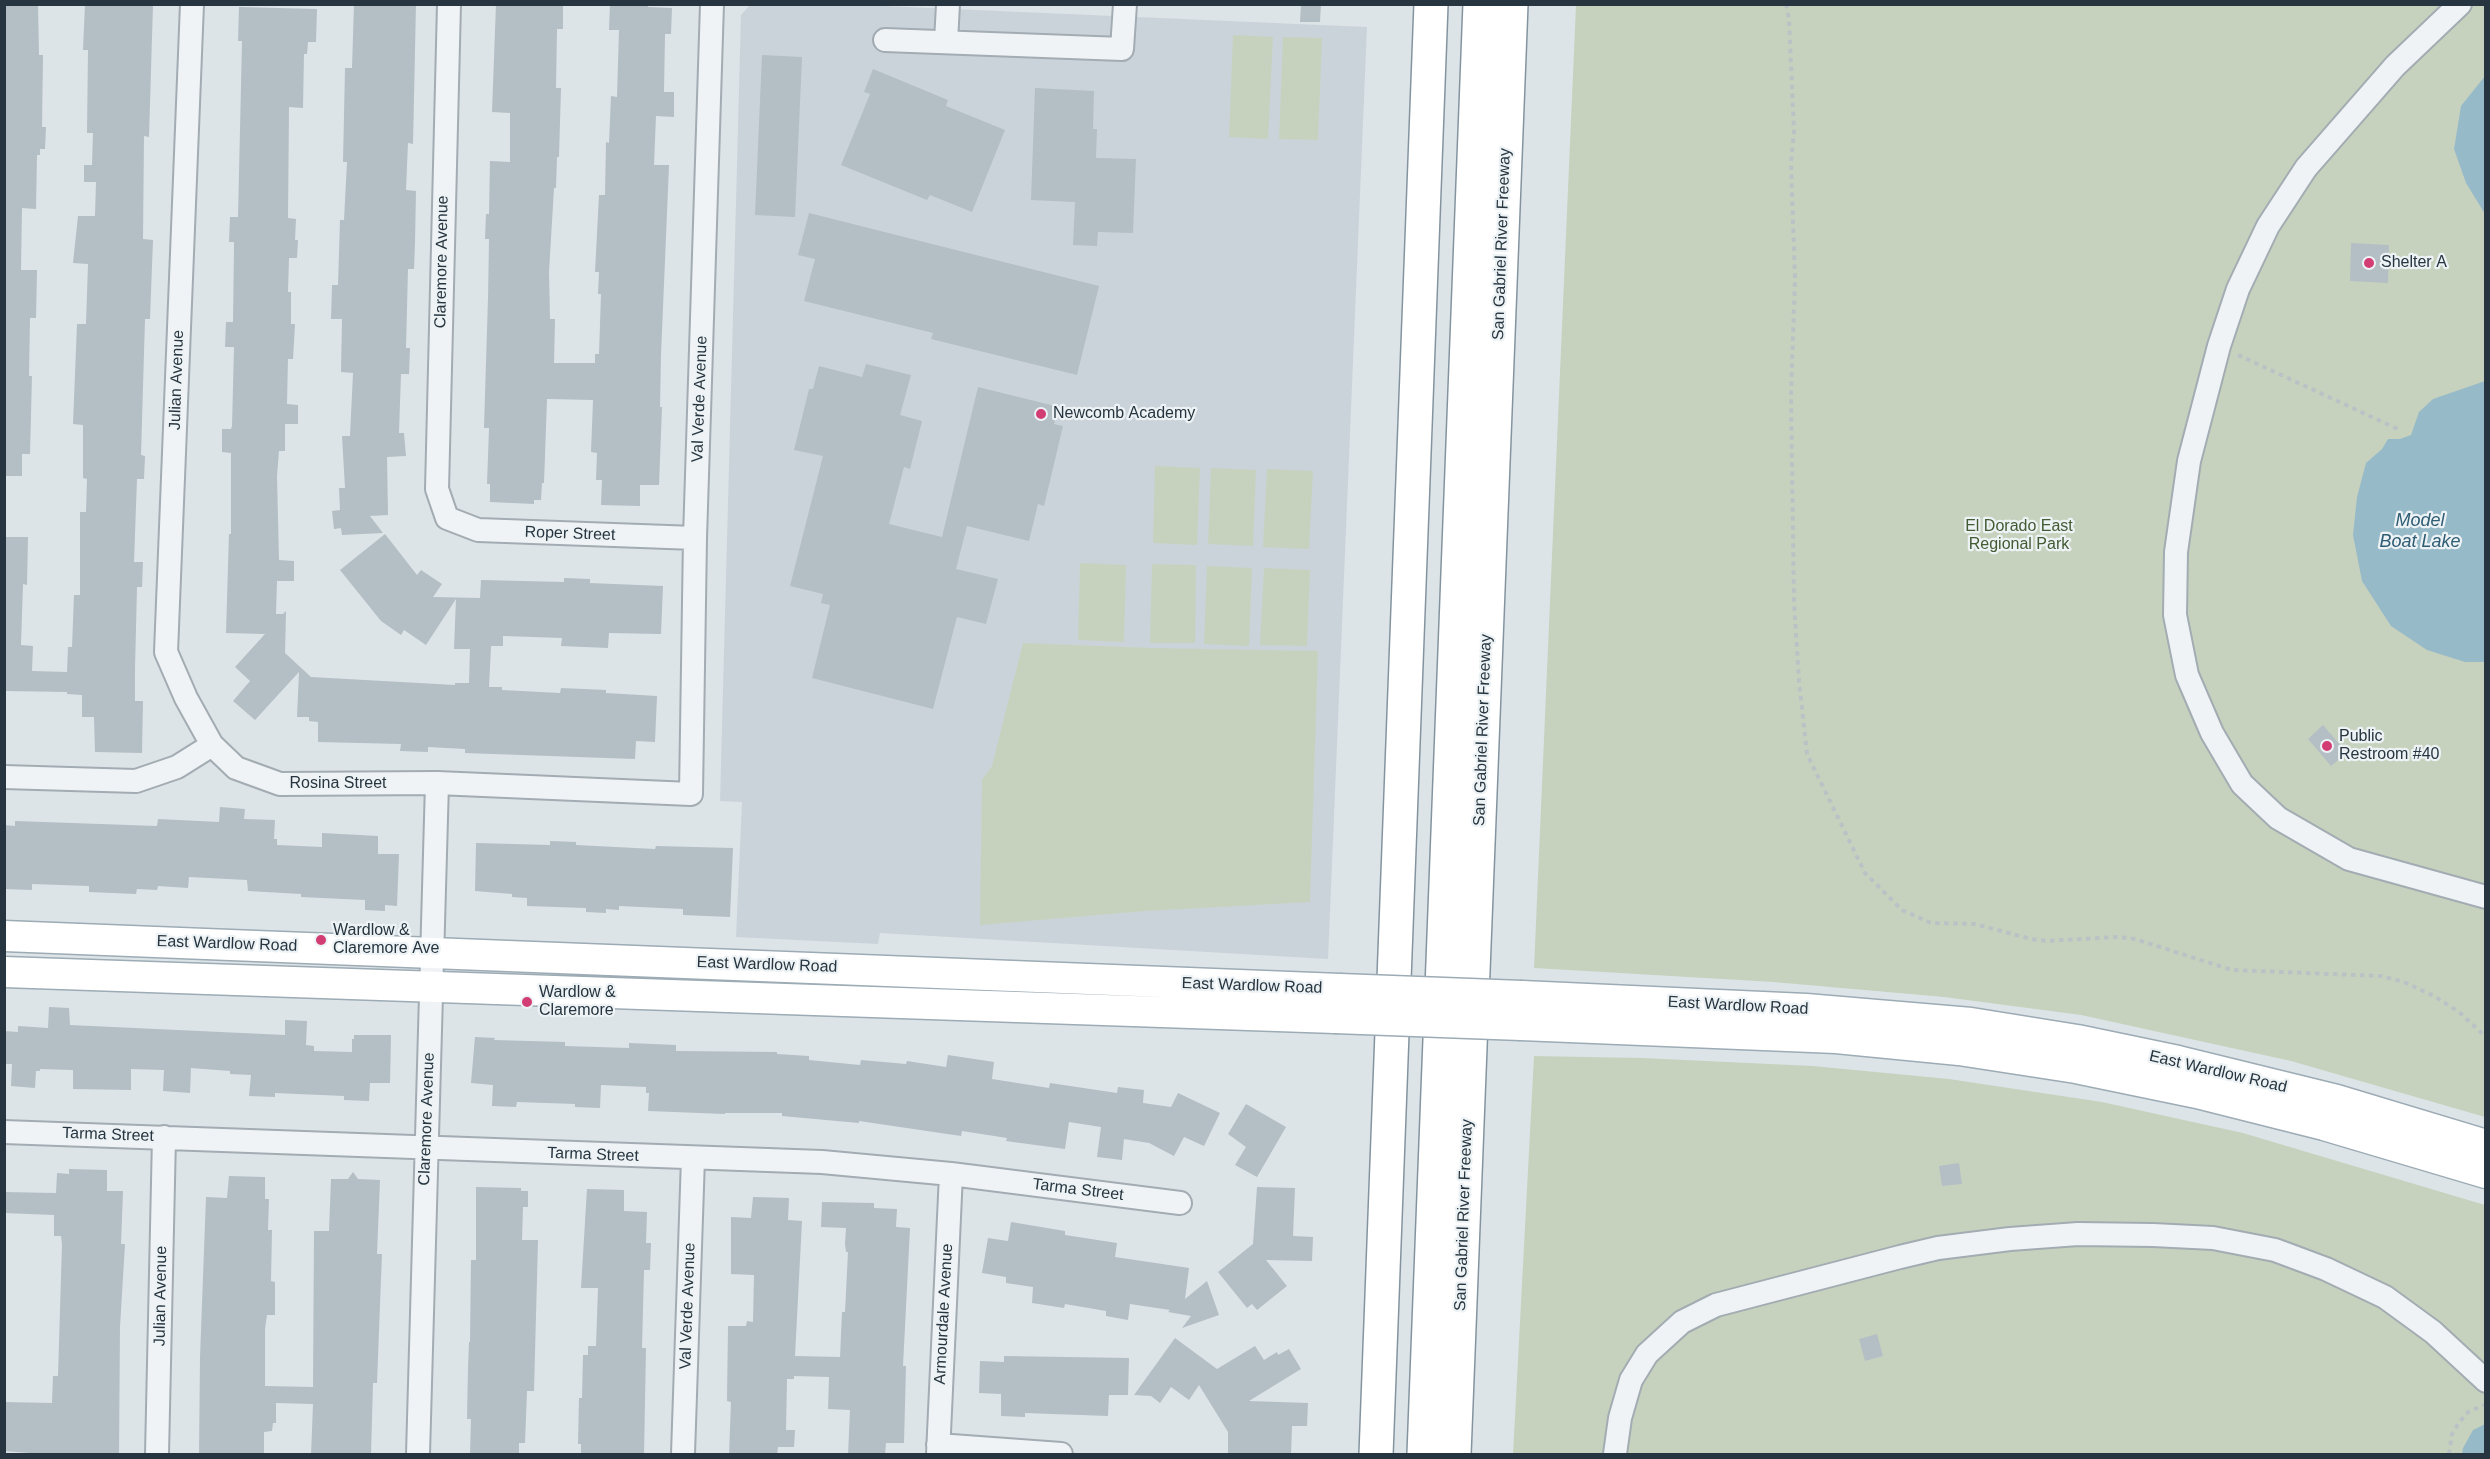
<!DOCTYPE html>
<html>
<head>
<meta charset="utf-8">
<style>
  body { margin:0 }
  #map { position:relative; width:2490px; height:1459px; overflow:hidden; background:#dde4e8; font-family:Helvetica,sans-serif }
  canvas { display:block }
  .frame { position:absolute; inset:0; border:6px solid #26353f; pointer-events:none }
</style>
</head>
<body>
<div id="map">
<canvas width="2490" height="1459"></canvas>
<div class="frame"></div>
</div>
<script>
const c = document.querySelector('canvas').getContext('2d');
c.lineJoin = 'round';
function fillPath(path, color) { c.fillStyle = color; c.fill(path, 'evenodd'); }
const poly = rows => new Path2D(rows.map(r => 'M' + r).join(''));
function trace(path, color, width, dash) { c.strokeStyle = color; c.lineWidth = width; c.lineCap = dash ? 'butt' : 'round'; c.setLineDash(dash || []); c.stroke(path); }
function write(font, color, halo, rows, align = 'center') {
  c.font = font + ' Helvetica,sans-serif'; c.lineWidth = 4.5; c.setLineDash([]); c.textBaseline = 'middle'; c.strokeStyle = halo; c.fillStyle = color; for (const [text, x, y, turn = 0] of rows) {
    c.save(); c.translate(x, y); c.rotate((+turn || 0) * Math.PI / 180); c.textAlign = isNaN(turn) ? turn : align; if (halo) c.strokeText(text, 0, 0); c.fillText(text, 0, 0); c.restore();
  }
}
fillPath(poly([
  [750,5,861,5,1367,27,1328,959,880,933,878,944,736,937,742,802,720,801,741,15]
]), '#cbd3da');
fillPath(poly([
  [1576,5,2485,5,2485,1117,2291,1061,2081,1015,1944,997,1773,982,1534,968],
  [1233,35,1273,37,1268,139,1229,137],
  [1283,37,1322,38,1318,140,1279,139],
  [1155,466,1200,468,1197,545,1153,543],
  [1211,468,1256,470,1253,546,1208,544],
  [1267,469,1313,471,1309,549,1263,547],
  [1080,563,1126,565,1124,642,1078,640],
  [1152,564,1196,565,1195,643,1150,643],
  [1207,566,1252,568,1249,646,1204,644],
  [1264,568,1310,570,1307,646,1260,645],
  [1023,643,1152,648,1318,651,1310,902,1146,911,980,925,982,780,992,766],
  [1534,1056,1643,1058,1813,1066,1949,1079,2102,1102,2243,1133,2485,1205,2485,1454,1513,1454]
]), '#c7d2be');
fillPath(poly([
  [2485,76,2485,214,2466,183,2454,149,2461,106],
  [2485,381,2485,662,2465,662,2427,650,2391,626,2362,581,2353,535,2357,497,2366,463,2382,449,2388,439,2400,439,2411,435,2419,412,2433,399],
  [2485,1424,2485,1454,2462,1454,2463,1448,2473,1430]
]), '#97bac9');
fillPath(poly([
  [4,4,38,4,39,55,43,55,42,127,46,127,45,149,40,149,40,155,37,155,36,209,22,208,21,270,37,270,36,318,30,318,29,376,32,376,30,454,22,454,22,476,4,476],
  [85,4,153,4,149,137,144,136,143,239,153,240,150,319,145,319,141,455,145,456,144,479,137,479,134,562,143,562,142,587,137,587,135,669,135,701,143,701,142,753,95,752,94,717,82,717,82,695,67,694,67,692,4,691,4,537,28,537,27,585,23,584,21,645,33,646,32,671,67,672,68,647,72,647,74,595,80,595,80,512,86,512,87,479,83,478,83,425,73,424,77,324,86,324,88,264,73,263,78,216,95,216,96,182,84,182,84,165,92,165,93,133,87,133,88,50,83,50],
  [354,4,416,4,413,144,408,143,406,190,416,191,415,243,414,269,408,269,406,348,410,348,409,374,401,374,399,433,404,433,406,456,387,457,388,515,370,516,383,533,342,535,341,528,334,529,332,511,340,510,339,488,345,488,342,436,350,436,353,373,341,372,342,319,331,319,332,285,338,285,340,220,344,220,347,162,343,162,345,68,352,68],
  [496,4,563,4,563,29,557,29,556,88,561,88,559,157,557,157,556,188,554,188,549,272,550,319,555,319,554,363,595,363,595,354,599,354,601,294,598,294,599,272,595,272,599,195,605,195,606,142,609,143,611,96,617,97,619,30,609,30,610,4,648,4,648,7,672,8,671,34,665,34,664,92,674,92,674,117,656,116,654,165,669,165,661,355,660,407,662,407,659,485,640,485,640,506,601,505,602,480,596,480,597,453,591,452,593,400,547,399,544,483,542,483,541,500,534,500,534,504,490,502,490,484,487,484,489,428,484,428,488,298,489,239,485,239,486,214,489,214,490,161,510,162,510,113,492,112],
  [1301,4,1321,4,1320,22,1300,22],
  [239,7,317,9,316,42,308,42,307,54,304,54,303,108,289,107,288,218,296,219,295,240,298,240,297,258,289,258,288,292,291,292,291,324,295,324,293,359,288,359,287,404,298,405,298,424,285,424,285,451,279,451,277,476,279,560,294,561,294,581,277,581,276,614,283,614,286,611,285,653,311,677,455,685,455,683,469,683,470,649,454,649,456,599,426,645,404,630,401,635,381,621,340,570,385,534,417,575,421,570,442,584,433,597,480,598,481,580,564,582,564,578,590,579,590,583,663,586,661,634,609,633,608,648,561,646,562,638,503,636,503,646,491,646,489,687,502,687,502,690,560,693,561,688,606,690,606,693,657,696,655,742,636,741,635,759,465,753,465,749,428,747,428,752,400,751,401,744,318,742,318,722,309,721,309,717,297,717,299,672,255,720,233,701,250,681,235,667,265,634,226,633,229,534,231,534,231,453,222,452,222,429,231,429,232,426,234,347,225,347,226,322,233,322,234,246,234,242,229,242,230,217,238,217,242,41,238,41],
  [762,55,802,57,795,217,755,215],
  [873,69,948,100,946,106,1005,130,972,212,930,195,927,200,841,165,870,94,864,92],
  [1035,88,1094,91,1093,129,1097,129,1096,158,1136,159,1133,233,1098,232,1097,246,1073,245,1075,202,1031,200],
  [809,213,1099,286,1077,375,931,339,933,333,804,301,815,259,798,255],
  [2351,243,2389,245,2388,283,2350,281],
  [866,364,911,375,900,415,922,421,910,469,904,467,889,524,942,537,978,387,1059,407,1054,424,1063,426,1044,506,1038,504,1029,541,967,526,956,569,998,579,986,624,957,617,933,709,812,678,830,605,821,603,823,594,790,586,823,456,794,450,809,389,813,389,819,366,862,377],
  [2323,725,2347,753,2331,766,2308,739],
  [220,807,245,809,244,819,275,820,274,839,277,839,277,845,322,847,322,833,378,836,378,854,399,854,397,906,385,905,385,911,365,910,365,900,301,897,301,894,248,891,247,880,189,877,188,888,158,886,157,890,137,889,136,894,89,892,89,886,32,884,32,890,4,889,4,825,15,826,15,821,157,826,158,819,219,822],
  [550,841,576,842,576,845,655,849,656,846,733,848,730,917,683,915,683,909,619,906,619,910,606,909,606,913,586,912,586,908,527,906,527,898,512,897,512,894,475,891,476,843,550,845],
  [49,1007,69,1008,70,1025,285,1035,285,1020,307,1021,306,1045,314,1046,314,1051,352,1052,352,1039,354,1039,354,1035,391,1035,390,1083,370,1083,369,1101,344,1100,344,1096,275,1093,275,1097,249,1096,251,1075,230,1074,230,1071,191,1068,190,1093,163,1091,164,1070,131,1069,131,1090,73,1089,73,1070,40,1069,40,1071,36,1071,35,1088,11,1086,12,1064,4,1064,4,1031,18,1032,18,1026,48,1028],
  [475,1037,495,1038,494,1040,565,1042,565,1046,629,1048,629,1043,676,1045,676,1051,777,1052,777,1054,809,1056,809,1060,860,1065,861,1060,906,1064,907,1061,946,1067,948,1055,994,1062,992,1079,1049,1088,1050,1083,1117,1093,1118,1087,1144,1090,1143,1103,1171,1107,1178,1093,1220,1113,1204,1146,1184,1137,1174,1156,1149,1143,1124,1139,1122,1160,1097,1157,1101,1127,1069,1122,1065,1149,1006,1141,1007,1138,962,1131,961,1136,859,1121,859,1123,782,1116,782,1113,725,1113,725,1114,648,1111,649,1093,646,1093,646,1087,601,1085,600,1108,575,1107,575,1104,517,1102,516,1107,492,1106,493,1085,471,1083],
  [1246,1104,1286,1127,1257,1177,1235,1165,1246,1147,1228,1134],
  [1959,1163,1962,1184,1942,1186,1939,1166],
  [69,1169,107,1170,107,1191,123,1191,121,1244,125,1244,120,1327,119,1455,55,1455,4,1451,4,1402,52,1403,53,1376,58,1376,62,1245,61,1236,54,1236,54,1215,4,1213,4,1192,56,1193,57,1173,69,1174],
  [353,1172,358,1179,380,1180,377,1254,382,1254,381,1279,377,1383,373,1383,371,1455,311,1455,313,1404,276,1403,276,1423,273,1423,272,1431,264,1432,264,1455,199,1455,200,1357,206,1197,227,1198,229,1176,265,1177,265,1199,269,1199,268,1230,272,1230,271,1281,275,1282,275,1315,267,1315,265,1329,265,1386,313,1387,314,1231,329,1231,331,1179,348,1179],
  [476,1187,521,1188,521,1191,528,1191,528,1207,523,1207,522,1240,538,1240,534,1391,527,1391,525,1443,519,1443,519,1455,470,1455,471,1419,467,1419,468,1368,469,1342,470,1342,471,1260,476,1260],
  [1257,1187,1295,1188,1293,1236,1313,1237,1312,1261,1266,1260,1287,1286,1257,1310,1252,1304,1247,1308,1218,1272,1253,1244],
  [587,1189,624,1190,624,1211,647,1212,646,1243,651,1243,650,1270,644,1270,642,1348,646,1348,644,1455,581,1455,581,1444,578,1444,579,1398,582,1398,583,1355,588,1355,588,1346,596,1346,598,1288,581,1288],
  [753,1197,789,1198,788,1220,802,1221,795,1356,840,1357,842,1312,845,1312,848,1252,846,1252,845,1244,846,1228,821,1227,822,1202,874,1203,874,1208,897,1209,896,1227,910,1228,903,1366,906,1366,904,1443,886,1443,885,1455,848,1455,850,1410,828,1409,829,1377,794,1376,794,1379,787,1379,786,1430,795,1430,794,1447,778,1447,777,1455,729,1455,731,1402,727,1401,728,1326,746,1326,747,1321,753,1322,754,1275,731,1274,731,1217,751,1218],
  [1011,1222,1065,1231,1065,1235,1117,1243,1115,1257,1189,1268,1185,1299,1207,1281,1219,1315,1182,1328,1191,1316,1168,1312,1170,1310,1130,1304,1128,1320,1106,1316,1106,1311,1065,1304,1064,1308,1032,1303,1033,1287,1006,1283,1006,1277,982,1273,988,1238,1008,1241],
  [1877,1334,1883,1356,1865,1361,1859,1339],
  [1175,1338,1217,1369,1255,1346,1264,1360,1277,1352,1278,1355,1289,1349,1301,1369,1249,1401,1308,1403,1307,1426,1292,1426,1291,1455,1228,1455,1228,1432,1199,1385,1189,1400,1171,1387,1160,1403,1151,1396,1134,1395],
  [1004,1356,1129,1358,1128,1395,1109,1395,1108,1416,1025,1413,1025,1417,1001,1416,1001,1394,979,1393,980,1361,1004,1362]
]), '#b4bec5');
const minor = poly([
  [192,4,166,652,186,698,212,745],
  [449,4,437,489,447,518,478,530,695,538],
  [2460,4,2395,66,2306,168,2268,226,2238,289,2219,346,2189,461,2176,552,2175,615,2187,675,2212,733,2242,784,2278,818,2349,859,2486,897],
  [885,40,1122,49,1125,4],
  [946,42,948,4],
  [4,777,136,781,177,767,212,745,236,768,280,784,437,783,691,794,695,538,712,4],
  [4,1132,822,1162,951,1174,1180,1203],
  [938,1445,1061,1454],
  [157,1454,164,1137],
  [418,1454,437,783],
  [683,1454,693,1158],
  [938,1454,951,1174],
  [1615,1454,1620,1418,1631,1380,1647,1354,1682,1322,1716,1305,1900,1257,1938,1248,2010,1239,2078,1234,2153,1235,2213,1238,2275,1250,2326,1269,2385,1297,2433,1332,2486,1381]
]);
const major = poly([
  [4,936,1340,989],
  [4,972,1335,1018],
  [1522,996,1806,1009,1971,1023,2077,1040,2178,1061,2337,1100,2486,1145],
  [1521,1025,1836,1038,1959,1050,2076,1068,2197,1093,2324,1125,2486,1173]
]);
const highway = poly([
  [1376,1454,1431,4],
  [1424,1454,1480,4],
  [1454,1454,1511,4]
]);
trace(minor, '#a2acb2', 26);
trace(major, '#9cabb4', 33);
trace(highway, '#84949f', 36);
trace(poly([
  [1786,4,1789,19,1794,131,1791,163,1795,278,1791,395,1794,602,1799,681,1807,754,1865,873,1902,910,1931,923,1975,924,2031,939,2047,941,2117,937,2135,939,2232,970,2381,976,2404,982,2434,996,2459,1012,2486,1037],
  [2238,355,2400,430],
  [2449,1454,2452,1434,2458,1424,2468,1412,2486,1404]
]), '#bbc2c6', 4, [4.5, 4.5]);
trace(minor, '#f0f3f6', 22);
trace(major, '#fff', 30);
trace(highway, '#fff', 33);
const majorBridge = poly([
  [1340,989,1522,996],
  [1335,1018,1521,1025]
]);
trace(majorBridge, '#9cabb4', 33, []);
trace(majorBridge, '#fff', 30);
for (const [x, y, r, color] of [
  [2369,263,6,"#d23d74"],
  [1041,414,6,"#d23d74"],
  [2327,746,6,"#d23d74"],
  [321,940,6,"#d23d74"],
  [527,1002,6,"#d23d74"]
]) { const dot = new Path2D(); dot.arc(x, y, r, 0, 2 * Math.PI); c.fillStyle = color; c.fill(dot); trace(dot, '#edf2f5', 2); }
write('16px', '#26353f', '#edf2f5', [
  ["San Gabriel River Freeway",1502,244,-88],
  ["Claremore Avenue",442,262,-89],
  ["Julian Avenue",177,380,-88],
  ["Val Verde Avenue",700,399,-88],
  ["Roper Street",570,534,2],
  ["San Gabriel River Freeway",1483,730,-88],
  ["Rosina Street",338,784],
  ["East Wardlow Road",227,944,2],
  ["East Wardlow Road",767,965,2],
  ["East Wardlow Road",1252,986,2],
  ["East Wardlow Road",1738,1006,3],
  ["East Wardlow Road",2218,1072,13],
  ["Claremore Avenue",427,1119,-88],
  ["Tarma Street",108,1135,2],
  ["Tarma Street",593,1155,2],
  ["Tarma Street",1078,1190,7],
  ["San Gabriel River Freeway",1464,1215,-88],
  ["Julian Avenue",161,1296,-89],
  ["Val Verde Avenue",688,1306,-88],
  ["Armourdale Avenue",944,1314,-87]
]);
write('16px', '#26353f', '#edf2f5', [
  ["Shelter A",2381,263],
  ["Newcomb Academy",1053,414],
  ["Public",2339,737],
  ["Restroom #40",2339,755],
  ["Wardlow &",333,931],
  ["Claremore Ave",333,949],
  ["Wardlow &",539,993],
  ["Claremore",539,1011]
], 'left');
write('16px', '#435b33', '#edf2f5', [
  ["El Dorado East",2019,527],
  ["Regional Park",2019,545]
]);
write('italic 18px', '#2f5d74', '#edf2f5', [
  ["Model",2420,521],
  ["Boat Lake",2420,542]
]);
</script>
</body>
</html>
